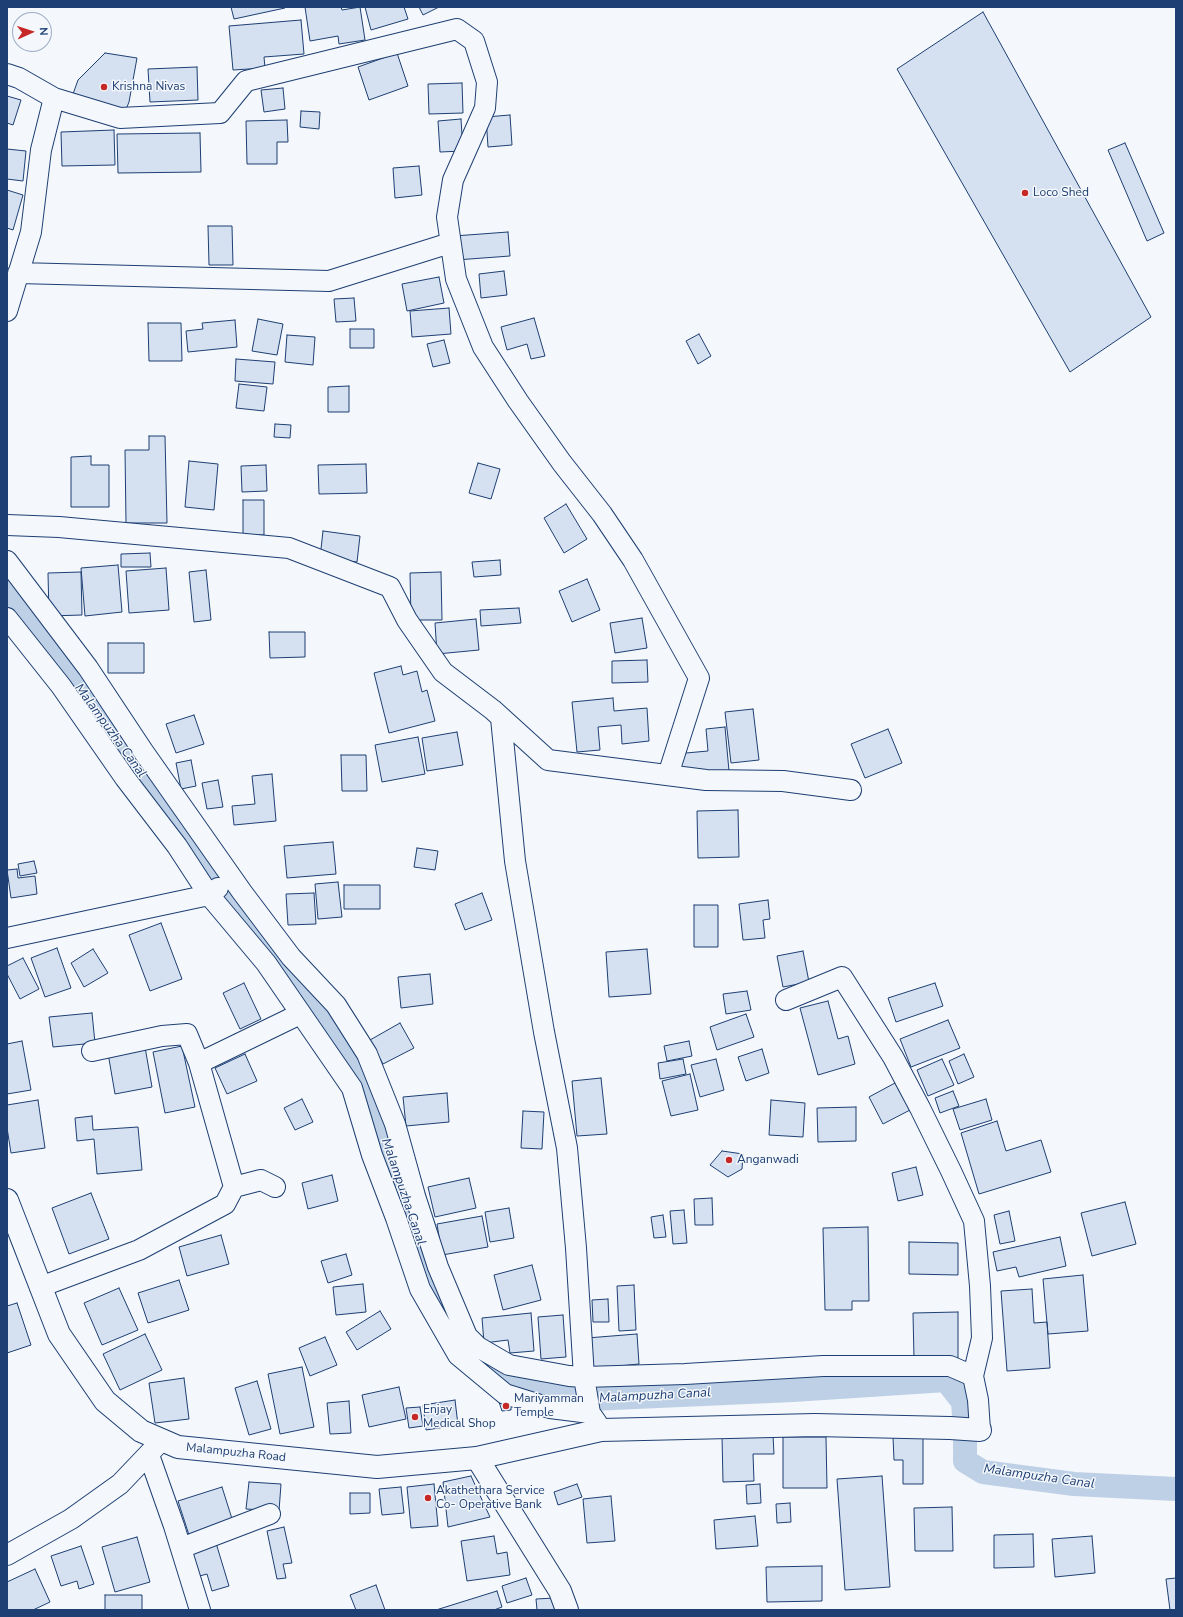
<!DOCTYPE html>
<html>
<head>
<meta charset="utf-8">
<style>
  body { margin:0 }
  #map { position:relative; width:1183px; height:1617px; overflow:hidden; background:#f4f7fb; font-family:"Nunito Sans",sans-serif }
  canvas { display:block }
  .frame { position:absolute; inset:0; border:8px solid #1d3f73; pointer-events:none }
  .north { position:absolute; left:12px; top:12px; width:40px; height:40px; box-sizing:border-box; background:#f4f7fb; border:1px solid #9eadc5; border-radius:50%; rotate:87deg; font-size:11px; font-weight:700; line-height:16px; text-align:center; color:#1d3f73 }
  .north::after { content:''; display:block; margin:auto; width:14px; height:18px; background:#c62828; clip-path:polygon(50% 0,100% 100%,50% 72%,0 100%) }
</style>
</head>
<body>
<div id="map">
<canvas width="1183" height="1617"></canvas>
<div class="frame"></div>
<div class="north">N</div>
</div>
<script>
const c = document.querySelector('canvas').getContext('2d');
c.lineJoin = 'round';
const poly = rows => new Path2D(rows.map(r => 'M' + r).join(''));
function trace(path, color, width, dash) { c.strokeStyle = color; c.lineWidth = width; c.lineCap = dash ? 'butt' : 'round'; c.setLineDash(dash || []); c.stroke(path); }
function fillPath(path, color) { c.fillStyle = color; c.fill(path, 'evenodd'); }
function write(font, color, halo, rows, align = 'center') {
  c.font = font + ' "Nunito Sans",sans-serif'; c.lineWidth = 3; c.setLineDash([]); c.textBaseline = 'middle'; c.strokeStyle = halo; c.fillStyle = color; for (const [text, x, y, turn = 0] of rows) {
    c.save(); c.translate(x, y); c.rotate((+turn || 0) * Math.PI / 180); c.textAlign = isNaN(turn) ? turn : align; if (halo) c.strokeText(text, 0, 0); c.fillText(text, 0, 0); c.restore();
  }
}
trace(poly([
  [7,589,59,660,159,802,213,872],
  [233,899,293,974,337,1037,374,1104,395,1175,444,1306,467,1351,515,1383,543,1395,591,1399,793,1390,946,1380,963,1402,965,1429,965,1461,983,1472,1074,1484,1176,1489]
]), '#bed0e5', 24);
const building = poly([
  [231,7,285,7,285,8,234,19,231,7],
  [305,7,341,7,342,10,360,7,365,40,339,44,338,36,310,41,305,7],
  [365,7,404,7,408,19,371,30,365,7],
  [419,7,439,7,423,15,419,7],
  [983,12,1151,317,1070,372,897,69,983,12],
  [301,20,304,54,264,57,265,68,233,70,229,26,301,20],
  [105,53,137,58,129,102,125,112,73,94,78,80,105,53],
  [397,53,408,86,369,100,358,67,397,53],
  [197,67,198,100,150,102,148,69,197,67],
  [462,83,463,113,429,114,428,84,462,83],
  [283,88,285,109,264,112,261,90,283,88],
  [7,96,21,100,13,125,7,123,7,96],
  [301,111,320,112,319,129,300,127,301,111],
  [510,115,512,145,488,147,486,117,510,115],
  [461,119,463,151,440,152,438,121,461,119],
  [287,120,288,142,277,142,277,164,247,164,246,121,287,120],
  [114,130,115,165,62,166,61,132,114,130],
  [200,133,201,172,118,173,117,134,200,133],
  [1125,143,1164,233,1147,241,1108,150,1125,143],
  [7,149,26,151,23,181,7,179,7,149],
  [419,166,422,195,395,198,393,168,419,166],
  [7,190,23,195,13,230,7,228,7,190],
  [208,226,232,226,233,265,209,265,208,226],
  [508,232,510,256,456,260,454,236,508,232],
  [504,271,507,295,481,298,479,274,504,271],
  [439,277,444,303,407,311,402,284,439,277],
  [354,298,356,321,336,322,334,299,354,298],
  [449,308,451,334,412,337,410,311,449,308],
  [534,318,545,356,531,359,527,344,507,350,501,327,534,318],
  [258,319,283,324,277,355,252,351,258,319],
  [235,320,237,347,188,352,186,331,203,329,202,323,235,320],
  [148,323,181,323,182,361,149,361,148,323],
  [350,329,374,329,374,348,350,348,350,329],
  [699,334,711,356,698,364,686,341,699,334],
  [287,335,315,337,313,365,285,362,287,335],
  [444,340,450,363,433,367,427,344,444,340],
  [236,359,275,362,273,384,235,381,236,359],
  [239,384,267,387,264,411,236,408,239,384],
  [349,386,349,412,328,412,328,387,349,386],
  [275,424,291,425,290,438,274,437,275,424],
  [149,436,165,436,167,523,126,523,125,450,149,450,149,436],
  [91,456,91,465,109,465,109,507,71,507,71,457,91,456],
  [189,461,218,464,214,510,185,507,189,461],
  [478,463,500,469,491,499,469,493,478,463],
  [366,464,367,493,319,494,318,465,366,464],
  [266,465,267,491,242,492,241,466,266,465],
  [243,500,264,500,264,535,243,535,243,500],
  [566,504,587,539,564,553,544,518,566,504],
  [323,531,360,536,357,562,320,558,323,531],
  [150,553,151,567,121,567,121,554,150,553],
  [500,560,501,575,474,577,472,562,500,560],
  [118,565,122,612,85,616,81,568,118,565],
  [166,568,169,610,129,613,126,571,166,568],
  [206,570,211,620,194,622,189,572,206,570],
  [81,572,82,615,49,616,48,573,81,572],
  [441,572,442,620,411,620,410,573,441,572],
  [587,579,600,610,572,622,559,591,587,579],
  [519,608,521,623,481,626,480,610,519,608],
  [642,618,647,648,615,653,610,623,642,618],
  [476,619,479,650,437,654,435,623,476,619],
  [269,632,305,632,305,657,270,658,269,632],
  [108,643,144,643,144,673,108,673,108,643],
  [647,660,648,682,612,683,612,661,647,660],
  [401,666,403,675,417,671,422,692,427,690,435,721,389,733,374,673,401,666],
  [613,698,614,711,647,708,649,741,622,744,621,725,598,727,600,750,577,752,572,702,613,698],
  [753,709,759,760,731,763,725,712,753,709],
  [194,715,204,744,176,753,166,724,194,715],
  [725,727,729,771,676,775,675,754,708,751,706,729,725,727],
  [888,729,902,763,865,778,851,744,888,729],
  [457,732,463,765,427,771,422,738,457,732],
  [418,737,425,774,382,782,375,745,418,737],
  [341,755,366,755,367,791,342,791,341,755],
  [191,760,196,786,181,789,176,763,191,760],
  [272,774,276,821,234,825,232,806,255,804,252,776,272,774],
  [218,780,223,807,207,809,202,783,218,780],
  [738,810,739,857,698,858,697,811,738,810],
  [333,842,336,874,287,878,284,846,333,842],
  [417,848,438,851,435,870,414,867,417,848],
  [34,861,37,873,20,876,18,864,34,861],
  [17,869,18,878,35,876,37,894,11,898,7,870,17,869],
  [338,882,342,917,318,919,315,884,338,882],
  [344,885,380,885,380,909,344,909,344,885],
  [314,893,316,924,288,925,286,894,314,893],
  [482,893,492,920,465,930,455,904,482,893],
  [768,900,770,919,763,920,765,938,743,940,739,904,768,900],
  [694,905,718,905,718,947,694,947,694,905],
  [161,923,182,979,150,991,129,935,161,923],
  [57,948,71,988,45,997,31,958,57,948],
  [93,949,108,973,84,987,71,963,93,949],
  [647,949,651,994,609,997,606,952,647,949],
  [803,951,809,982,783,987,777,956,803,951],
  [23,958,39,989,20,999,7,974,7,966,23,958],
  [430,974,433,1004,401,1008,398,977,430,974],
  [244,983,261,1019,240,1029,223,993,244,983],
  [935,983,943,1006,896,1022,888,998,935,983],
  [747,991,751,1010,726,1014,723,994,747,991],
  [828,1001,838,1039,848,1036,855,1064,818,1075,800,1008,828,1001],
  [92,1013,95,1043,53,1047,49,1017,92,1013],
  [746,1014,754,1037,717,1050,710,1027,746,1014],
  [948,1020,960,1048,911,1067,900,1039,948,1020],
  [400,1023,414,1048,383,1064,370,1040,400,1023],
  [22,1041,31,1090,7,1094,7,1044,22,1041],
  [689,1041,692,1056,667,1061,664,1046,689,1041],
  [182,1046,195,1107,165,1113,153,1052,182,1046],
  [145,1047,152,1087,115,1094,108,1053,145,1047],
  [762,1049,769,1073,746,1081,738,1057,762,1049],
  [245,1054,257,1081,227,1094,215,1068,245,1054],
  [964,1054,974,1077,958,1084,949,1061,964,1054],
  [683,1059,686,1074,660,1079,658,1063,683,1059],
  [716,1059,724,1090,700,1097,691,1065,716,1059],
  [942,1059,954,1085,928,1096,917,1070,942,1059],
  [690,1074,698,1110,671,1116,662,1081,690,1074],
  [601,1078,607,1134,577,1136,572,1081,601,1078],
  [895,1083,910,1110,883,1124,869,1097,895,1083],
  [953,1091,959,1106,940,1113,935,1098,953,1091],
  [447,1093,449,1122,406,1126,403,1097,447,1093],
  [302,1099,313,1122,295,1130,284,1108,302,1099],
  [986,1099,992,1120,960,1130,953,1109,986,1099],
  [38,1100,45,1148,11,1153,7,1128,7,1105,38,1100],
  [771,1100,805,1103,803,1137,769,1135,771,1100],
  [856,1107,856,1141,818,1142,817,1108,856,1107],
  [523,1111,544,1112,542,1149,521,1148,523,1111],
  [92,1116,93,1130,138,1127,142,1170,97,1174,94,1139,77,1141,75,1118,92,1116],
  [997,1121,1006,1151,1041,1140,1051,1172,979,1194,961,1133,997,1121],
  [722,1151,743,1154,742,1169,728,1177,710,1165,722,1151],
  [916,1167,923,1195,898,1201,892,1173,916,1167],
  [332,1175,338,1201,308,1209,302,1183,332,1175],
  [469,1178,476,1208,435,1217,428,1187,469,1178],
  [91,1193,109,1239,69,1254,52,1208,91,1193],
  [712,1198,713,1225,695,1225,694,1199,712,1198],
  [1125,1202,1136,1244,1092,1256,1081,1213,1125,1202],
  [509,1208,514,1238,490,1242,485,1212,509,1208],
  [684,1210,687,1243,673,1244,670,1211,684,1210],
  [1009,1211,1015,1241,1000,1244,994,1215,1009,1211],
  [663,1215,666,1237,654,1238,651,1217,663,1215],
  [482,1216,488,1247,442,1255,437,1224,482,1216],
  [868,1227,869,1301,852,1301,852,1310,825,1310,823,1228,868,1227],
  [221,1235,229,1264,187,1276,179,1247,221,1235],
  [1060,1237,1066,1266,1019,1277,1016,1267,997,1271,993,1252,1060,1237],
  [909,1242,958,1243,958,1275,909,1274,909,1242],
  [346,1254,352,1275,328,1283,321,1261,346,1254],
  [532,1265,541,1300,503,1310,494,1275,532,1265],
  [1083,1275,1088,1331,1048,1334,1043,1279,1083,1275],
  [179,1280,189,1310,148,1323,138,1293,179,1280],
  [363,1284,366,1312,336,1315,333,1287,363,1284],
  [634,1285,636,1330,619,1331,617,1286,634,1285],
  [119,1288,138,1330,102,1345,84,1303,119,1288],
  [1032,1289,1034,1323,1047,1322,1050,1368,1007,1371,1001,1291,1032,1289],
  [608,1299,609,1322,593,1322,592,1300,608,1299],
  [17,1303,31,1345,7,1353,7,1306,17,1303],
  [380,1311,391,1329,357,1350,346,1332,380,1311],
  [958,1312,958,1359,914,1359,913,1313,958,1312],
  [531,1313,534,1351,510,1353,508,1340,484,1343,482,1318,531,1313],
  [563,1315,566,1357,541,1359,538,1317,563,1315],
  [145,1334,162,1370,120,1390,103,1354,145,1334],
  [637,1334,639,1364,589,1369,587,1338,637,1334],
  [325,1337,337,1365,310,1376,299,1348,325,1337],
  [302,1367,314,1427,280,1434,268,1374,302,1367],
  [184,1378,189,1419,155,1423,149,1383,184,1378],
  [257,1381,271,1429,249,1435,235,1388,257,1381],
  [399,1387,406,1419,369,1427,362,1395,399,1387],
  [455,1400,458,1425,426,1430,423,1405,455,1400],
  [349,1401,351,1433,330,1434,327,1403,349,1401],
  [511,1401,511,1410,502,1411,499,1402,511,1401],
  [420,1407,423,1426,409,1428,406,1408,420,1407],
  [773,1435,774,1454,753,1454,754,1481,723,1482,722,1436,773,1435],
  [783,1437,826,1437,827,1488,783,1488,783,1437],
  [893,1437,923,1437,923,1484,903,1484,903,1460,894,1460,893,1437],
  [471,1476,490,1517,448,1527,443,1482,471,1476],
  [882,1476,890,1587,845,1590,837,1479,882,1476],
  [249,1482,281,1484,279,1511,246,1509,249,1482],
  [434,1484,438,1526,411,1528,407,1487,434,1484],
  [577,1484,582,1497,558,1505,554,1492,577,1484],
  [760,1484,761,1503,747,1504,746,1485,760,1484],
  [222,1487,233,1522,189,1535,178,1501,222,1487],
  [401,1487,404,1513,382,1515,379,1489,401,1487],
  [350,1493,370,1493,370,1513,350,1514,350,1493],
  [611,1496,615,1541,587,1543,583,1499,611,1496],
  [790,1503,791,1522,777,1523,776,1504,790,1503],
  [952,1507,953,1551,915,1551,914,1508,952,1507],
  [755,1516,758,1546,716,1549,714,1520,755,1516],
  [284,1527,292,1563,283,1564,286,1578,277,1579,267,1531,284,1527],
  [1033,1534,1034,1567,994,1568,994,1535,1033,1534],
  [494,1536,497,1554,507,1552,510,1575,467,1581,461,1541,494,1536],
  [1092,1536,1095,1573,1055,1577,1052,1539,1092,1536],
  [137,1537,150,1582,115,1592,102,1547,137,1537],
  [216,1543,229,1586,212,1591,207,1574,196,1577,188,1552,216,1543],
  [81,1546,94,1584,79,1589,77,1581,61,1586,51,1556,81,1546],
  [822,1566,822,1601,767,1602,766,1567,822,1566],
  [35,1569,50,1602,33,1610,7,1610,7,1582,35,1569],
  [526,1578,532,1595,507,1603,502,1586,526,1578],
  [1176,1578,1176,1610,1170,1610,1166,1579,1176,1578],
  [376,1585,385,1610,356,1610,350,1595,376,1585],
  [497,1591,502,1607,494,1610,436,1610,497,1591],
  [105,1595,142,1595,142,1610,105,1610,105,1595],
  [555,1598,556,1610,537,1610,536,1599,555,1598]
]);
fillPath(building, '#d5e0f0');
trace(building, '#1d3f73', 1);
const minor = poly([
  [7,74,19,78,54,98],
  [18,273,329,281,450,243],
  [7,311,31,232,41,150,54,98,120,118,220,113,246,81,457,29,474,41,487,82,485,108,453,180,447,217,456,279,483,347,518,401,562,463,602,514,633,560,699,678,668,775],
  [7,525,59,527,289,548,390,587,407,620,443,672,493,710,548,760,706,780,783,781,851,790],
  [7,561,88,668,143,751,242,892,291,957,336,1005,367,1054,395,1124,415,1196,438,1267,467,1336,478,1347,509,1365,569,1376,584,1377,685,1374,823,1366,950,1366,973,1376,978,1400,980,1430],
  [7,618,61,686,125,778,177,846,209,895,266,963,352,1088,372,1155,396,1218,420,1289,458,1355,505,1394,550,1408,590,1413],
  [501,718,515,861,544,1032,567,1148,576,1248,584,1377,590,1413,597,1423],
  [7,938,209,895,218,888],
  [786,1000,842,977,893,1057,920,1108,951,1171,974,1221,980,1286,982,1338,973,1376],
  [92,1051,162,1036,187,1034,199,1063,234,1187],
  [199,1063,300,1014],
  [40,1287,139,1250,225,1204,234,1187,261,1180,275,1187],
  [149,1455,174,1526,200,1610],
  [181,1548,270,1514],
  [7,1555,71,1519,120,1484,162,1440]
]);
const tertiary = poly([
  [477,1458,560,1591,567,1610]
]);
const secondary = poly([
  [7,1200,59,1334,105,1401,141,1431,178,1447,377,1467,477,1458,601,1430,815,1425,950,1428,980,1430]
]);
trace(minor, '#1d3f73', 22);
trace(tertiary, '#1d3f73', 24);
trace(secondary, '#1d3f73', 24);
trace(minor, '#f4f7fb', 20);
trace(tertiary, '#f4f7fb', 22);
trace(secondary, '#f4f7fb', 22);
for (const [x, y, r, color] of [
  [104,87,4,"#c62828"],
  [1025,193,4,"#c62828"],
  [729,1160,4,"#c62828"],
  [506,1406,4,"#c62828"],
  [415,1417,4,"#c62828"],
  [428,1498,4,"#c62828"]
]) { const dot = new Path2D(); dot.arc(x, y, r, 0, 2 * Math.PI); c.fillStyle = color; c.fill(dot); trace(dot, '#f4f7fb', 1.5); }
write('12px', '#1d3f73', '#f4f7fb', [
  ["Krishna Nivas",112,87],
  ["Loco Shed",1033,193],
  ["Anganwadi",737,1160],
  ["Mariyamman",514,1399],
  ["Temple",514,1413],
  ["Enjay",423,1410],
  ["Medical Shop",423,1424],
  ["Akathethara Service",436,1491],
  ["Co- Operative Bank",436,1505]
], 'left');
write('12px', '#1d3f73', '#f4f7fb', [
  ["Malampuzha Road",236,1453,6]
]);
write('italic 13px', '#1d3f73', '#f4f7fb', [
  ["Malampuzha Canal",110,731,54],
  ["Malampuzha Canal",403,1192,71],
  ["Malampuzha Canal",655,1396,-3],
  ["Malampuzha Canal",1039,1477,8]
]);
</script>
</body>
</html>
